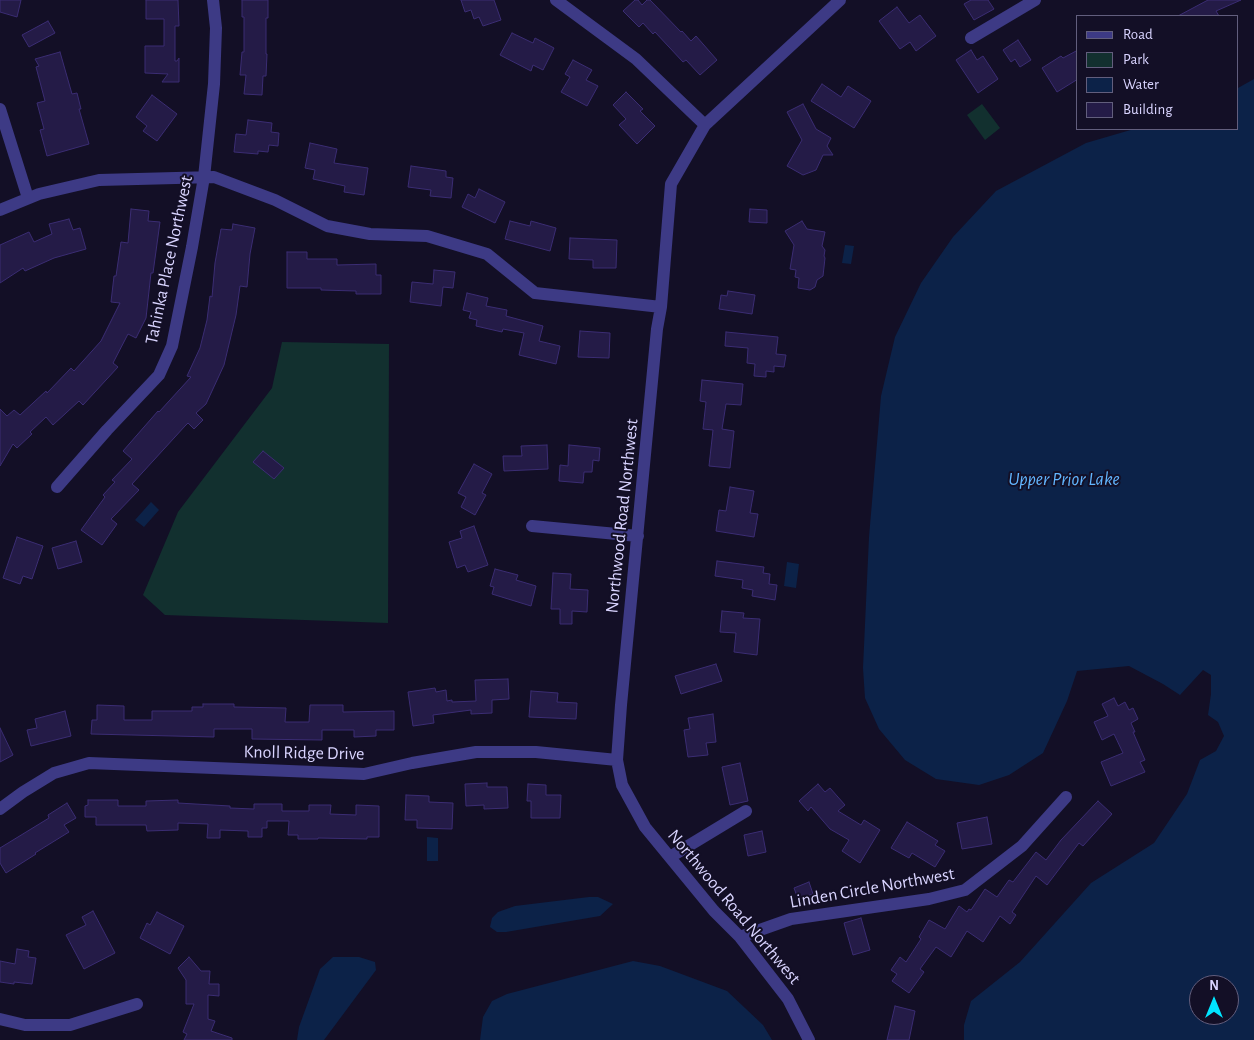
<!DOCTYPE html>
<html>
<head>
<meta charset="utf-8">
<style>
  body { margin:0 }
  #map { position:relative; width:1254px; height:1040px; overflow:hidden; background:#130f26; font-family:"Alegreya Sans",sans-serif }
  canvas { display:block }
  .legend { position:absolute; left:1076px; top:15px; width:162px; height:115px; box-sizing:border-box; background:#130f26; border:1px solid #625e7d; margin:0; padding:6px 9px; list-style:none; font-size:15px; color:#d9d4ff }
  .legend li { display:flex; align-items:center; gap:10px; height:25px }
  .legend b { width:25px; border:1px solid #625e7d }
  .north { position:absolute; left:1189px; top:975px; width:50px; height:50px; box-sizing:border-box; background:#130f26; border:1px solid #625e7d; border-radius:50%; rotate:0deg; font-size:14px; font-weight:700; line-height:20px; text-align:center; color:#d9d4ff }
  .north::after { content:''; display:block; margin:auto; width:18px; height:22px; background:#00e5ff; clip-path:polygon(50% 0,100% 100%,50% 72%,0 100%) }
</style>
</head>
<body>
<div id="map">
<canvas width="1254" height="1040"></canvas>
<ul class="legend">
<li><b style="height:6px;background:#3d3a85"></b>Road</li>
<li><b style="height:14px;background:#12302f"></b>Park</li>
<li><b style="height:14px;background:#0c2248"></b>Water</li>
<li><b style="height:14px;background:#241b47"></b>Building</li>
</ul>
<div class="north">N</div>
</div>
<script>
const c = document.querySelector('canvas').getContext('2d');
c.lineJoin = 'round';
function fillPath(path, color) { c.fillStyle = color; c.fill(path, 'evenodd'); }
const poly = rows => new Path2D(rows.map(r => 'M' + r).join(''));
function trace(path, color, width, dash) { c.strokeStyle = color; c.lineWidth = width; c.lineCap = dash ? 'butt' : 'round'; c.setLineDash(dash || []); c.stroke(path); }
function write(font, color, halo, rows, align = 'center') {
  c.font = font + ' "Alegreya Sans",sans-serif'; c.lineWidth = 4; c.setLineDash([]); c.textBaseline = 'middle'; c.strokeStyle = halo; c.fillStyle = color; for (const [text, x, y, turn = 0] of rows) {
    c.save(); c.translate(x, y); c.rotate((+turn || 0) * Math.PI / 180); c.textAlign = isNaN(turn) ? turn : align; if (halo) c.strokeText(text, 0, 0); c.fillText(text, 0, 0); c.restore();
  }
}
fillPath(poly([
  [982,104,1000,128,985,140,967,115],
  [282,342,389,344,388,623,165,615,143,595,178,512,272,388]
]), '#12302f');
fillPath(poly([
  [1254,79,1254,1040,964,1040,964,1025,971,1001,1020,962,1091,883,1154,843,1187,794,1200,760,1216,751,1224,736,1218,722,1208,715,1211,694,1211,675,1203,670,1180,695,1163,684,1129,666,1077,671,1067,701,1043,753,1009,775,979,785,936,779,905,760,879,729,865,698,863,668,869,537,881,396,895,337,921,283,953,237,996,191,1086,143,1134,129,1238,129,1238,88],
  [1199,985,1229,985,1229,1015,1199,1015],
  [845,245,854,246,851,264,842,263],
  [151,502,159,510,144,527,135,520],
  [787,562,799,564,796,588,784,586],
  [427,837,438,838,438,861,427,861],
  [589,897,598,897,613,904,600,916,506,932,497,932,490,927,492,918,498,912,515,906],
  [333,957,359,957,375,962,376,970,324,1040,297,1040,299,1027,320,969],
  [633,961,660,966,727,991,763,1025,772,1040,480,1040,483,1017,492,1001,507,994]
]), '#0c2248');
const building = poly([
  [0,0,21,0,17,17,0,12,0,0],
  [146,0,178,0,179,26,175,26,175,61,177,61,179,58,179,82,162,82,168,74,145,73,145,46,164,46,164,19,146,19,146,0],
  [242,0,268,0,268,18,266,18,266,54,267,54,266,76,263,76,262,95,244,94,246,75,240,75,242,52,244,52,244,17,242,17,242,0],
  [461,0,494,0,501,20,483,26,479,17,474,19,471,10,465,12,461,0],
  [635,0,638,0,642,5,647,0,650,0,681,32,682,31,691,41,696,36,717,60,700,75,686,60,683,62,655,32,653,34,643,23,639,27,623,11,635,0],
  [971,0,988,0,994,9,974,20,964,4,971,0],
  [1208,0,1241,0,1216,11,1219,16,1178,16,1208,0],
  [897,7,909,23,920,15,936,36,916,51,910,42,900,49,879,21,897,7],
  [48,21,55,33,29,47,22,35,48,21],
  [512,33,533,43,535,38,554,48,543,70,533,65,531,71,500,55,512,33],
  [1018,40,1031,60,1020,67,1015,59,1011,62,1003,50,1018,40],
  [971,50,977,60,983,56,998,79,978,93,956,60,971,50],
  [1078,50,1078,79,1057,92,1042,68,1061,56,1063,58,1078,50],
  [60,52,72,94,77,93,81,109,79,109,89,144,47,156,40,130,44,129,37,103,45,101,36,67,39,66,35,59,60,52],
  [573,60,592,70,586,80,598,86,587,106,561,92,570,77,565,74,573,60],
  [822,84,841,97,848,86,871,101,854,128,811,101,822,84],
  [626,92,643,109,640,111,655,126,637,144,619,125,626,119,613,105,626,92],
  [152,95,177,114,157,141,143,131,147,126,136,117,152,95],
  [803,104,816,129,831,138,827,146,833,155,823,155,816,170,803,175,787,166,802,140,787,112,803,104],
  [248,120,272,123,271,132,279,133,278,146,269,145,268,152,258,151,258,154,234,152,236,134,246,135,248,120],
  [310,143,337,149,334,163,368,168,364,195,344,192,345,186,313,179,315,170,305,168,310,143],
  [411,166,446,171,446,177,453,178,451,198,430,196,431,190,408,187,411,166],
  [479,189,505,202,495,223,462,207,468,194,475,198,479,189],
  [131,209,149,211,148,221,160,222,153,273,151,273,146,318,136,338,128,334,113,363,118,367,83,405,79,401,53,425,46,417,30,432,32,434,17,448,13,444,0,466,0,409,7,416,14,410,20,415,46,391,47,393,71,368,74,371,101,341,120,303,111,302,114,276,116,276,121,242,128,243,131,209],
  [750,209,767,210,767,223,749,222,750,209],
  [69,219,73,230,80,228,86,249,54,258,25,271,23,268,0,283,0,245,29,232,34,242,52,234,49,224,69,219],
  [510,221,530,226,531,221,556,228,550,251,505,239,510,221],
  [802,221,807,229,825,232,822,246,825,250,824,256,825,258,823,276,817,280,815,287,810,290,798,288,799,278,795,277,796,270,790,269,794,245,785,231,802,221],
  [233,224,255,228,250,254,247,287,240,286,236,315,224,365,206,404,196,413,203,420,194,429,188,423,185,426,132,484,139,490,111,519,117,524,102,545,81,530,105,497,103,495,115,482,112,480,132,459,123,451,158,411,159,412,191,377,187,376,200,348,207,320,210,296,212,297,215,263,221,229,232,230,233,224],
  [570,238,617,240,616,268,593,268,593,260,569,259,570,238],
  [287,252,307,252,307,259,337,259,337,265,376,264,376,275,381,275,381,294,356,294,356,291,321,290,321,288,287,288,287,252],
  [434,270,455,272,453,288,443,287,441,306,410,302,412,282,433,284,434,270],
  [728,291,755,295,752,314,719,309,721,295,727,296,728,291],
  [467,293,488,298,486,306,507,310,506,316,543,326,539,341,560,346,556,364,519,355,524,333,503,329,502,332,476,326,477,320,469,318,471,312,463,310,467,293],
  [580,331,610,333,609,358,578,357,580,331],
  [726,332,778,337,776,354,786,355,784,367,774,366,774,372,766,371,766,377,754,376,755,364,747,363,748,348,725,346,726,332],
  [702,380,743,384,741,405,726,404,722,429,734,431,730,468,709,466,713,430,703,429,706,402,700,401,702,380],
  [547,445,548,469,504,471,503,456,522,456,521,446,547,445],
  [569,445,600,448,599,461,593,460,592,472,584,472,583,483,559,481,560,465,568,466,569,445],
  [263,451,284,468,274,479,253,462,263,451],
  [474,464,492,474,482,493,486,495,475,515,461,507,466,497,458,493,474,464],
  [730,487,754,491,750,513,758,514,754,537,716,531,719,510,726,511,730,487],
  [474,526,488,565,468,572,465,565,457,568,449,542,462,538,460,531,474,526],
  [17,537,43,546,32,579,23,576,20,584,3,578,17,537],
  [76,541,82,562,58,569,52,548,76,541],
  [717,561,764,567,763,573,770,574,769,584,777,585,775,600,752,596,753,590,742,588,743,580,715,576,717,561],
  [495,569,518,575,516,580,536,586,531,606,492,594,494,587,490,586,495,569],
  [553,573,571,574,570,589,588,590,587,612,572,611,572,624,560,624,560,609,551,609,553,573],
  [722,611,744,613,743,618,760,619,757,655,734,652,736,633,720,632,722,611],
  [716,664,722,681,681,694,675,676,716,664],
  [508,679,509,699,492,700,492,713,471,714,471,710,433,715,434,723,413,726,408,692,435,688,436,692,446,690,447,701,452,700,452,702,476,701,475,680,508,679],
  [531,691,558,693,557,702,577,703,576,719,529,717,531,691],
  [1114,698,1118,706,1125,702,1129,710,1133,708,1138,719,1131,723,1135,732,1133,732,1145,760,1140,762,1145,772,1111,786,1101,762,1123,753,1114,734,1102,740,1094,722,1108,716,1102,704,1114,698],
  [203,704,234,704,234,707,286,708,285,722,309,722,310,705,343,705,343,712,394,711,394,730,376,730,376,736,354,737,354,730,322,730,322,740,252,739,252,729,214,729,214,737,91,734,92,720,97,720,97,705,124,706,124,720,152,720,152,711,192,711,192,707,203,707,203,704],
  [65,711,71,736,31,746,27,730,37,728,35,719,65,711],
  [713,714,716,742,706,743,708,755,688,757,684,730,690,729,688,718,713,714],
  [0,728,13,755,0,762,0,728],
  [740,763,748,801,730,805,722,767,740,763],
  [487,783,487,787,507,787,508,808,484,809,484,805,466,806,465,784,487,783],
  [528,784,546,785,546,795,561,795,560,818,531,818,531,801,527,801,528,784],
  [818,784,825,792,830,788,845,805,838,811,861,825,864,820,880,830,860,863,842,851,849,840,830,829,811,807,808,811,799,801,818,784],
  [406,795,429,796,429,802,453,803,452,829,417,828,417,820,405,820,406,795],
  [88,800,118,800,118,806,146,806,146,801,178,800,178,803,230,806,230,808,254,809,254,804,282,804,282,811,309,811,309,805,331,805,330,814,356,815,356,805,379,806,379,837,367,837,367,839,318,838,318,839,298,839,298,835,288,835,289,821,267,821,267,828,262,828,262,837,248,837,248,831,220,830,220,838,207,838,208,824,178,823,178,830,147,831,146,825,96,825,96,817,85,817,85,806,88,805,88,800],
  [1098,801,1112,814,1083,846,1079,843,1047,885,1036,876,1012,912,1016,915,1010,924,1000,916,983,942,967,931,951,957,936,947,920,969,924,972,909,993,892,981,897,974,891,970,900,957,906,962,921,939,919,937,929,920,945,929,959,906,967,912,969,909,971,910,985,889,997,897,1009,880,1013,882,1036,852,1046,860,1061,840,1098,801],
  [67,803,76,818,64,825,69,832,35,853,36,854,6,873,0,863,0,848,49,818,48,815,67,803],
  [987,817,992,844,962,849,957,823,987,817],
  [907,822,938,841,935,845,945,851,935,867,912,853,909,858,891,848,907,822],
  [762,831,766,852,748,856,744,835,762,831],
  [809,882,813,894,798,899,794,888,809,882],
  [93,911,115,953,84,969,66,935,86,925,82,917,93,911],
  [157,912,184,926,170,954,140,938,147,923,150,925,157,912],
  [861,918,870,950,853,955,844,923,861,918],
  [17,949,29,951,28,957,36,958,32,984,14,982,14,984,0,982,0,961,15,964,17,949],
  [189,957,201,971,210,971,209,984,219,984,219,996,208,995,208,1019,215,1021,211,1031,232,1038,232,1040,184,1040,187,1034,183,1032,194,1004,186,1004,186,980,178,968,189,957],
  [895,1006,915,1011,909,1040,887,1040,895,1006]
]);
fillPath(building, '#241b47');
trace(building, '#3b2d73', 1);
trace(poly([
  [556,0,636,59,705,125],
  [971,38,1035,0],
  [0,109,28,198],
  [0,210,39,194,99,180,214,177,275,200,327,226,370,234,427,236,487,254,535,293,661,307],
  [57,487,107,430,159,375,172,346,192,247,204,177,214,84,216,28,213,0],
  [532,526,638,536],
  [0,809,23,792,54,773,89,763,364,774,412,763,476,752,536,752,617,760],
  [670,857,746,811],
  [740,937,791,919,929,899,965,890,1022,846,1066,797],
  [0,1019,25,1025,70,1025,137,1004],
  [809,1040,788,999,740,937,714,911,645,827,622,785,617,760,621,705,657,329,661,307,671,184,705,125,840,0]
]), '#3d3a85', 12);
write('18px', '#d9d4ff', '#130f26', [
  ["Tahinka Place Northwest",169,260,-78],
  ["Northwood Road Northwest",622,516,-84],
  ["Knoll Ridge Drive",304,753,1],
  ["Linden Circle Northwest",872,888,-10],
  ["Northwood Road Northwest",734,907,50]
]);
write('italic 19px', '#62b6ff', '#130f26', [
  ["Upper Prior Lake",1064,479]
]);
</script>
</body>
</html>
